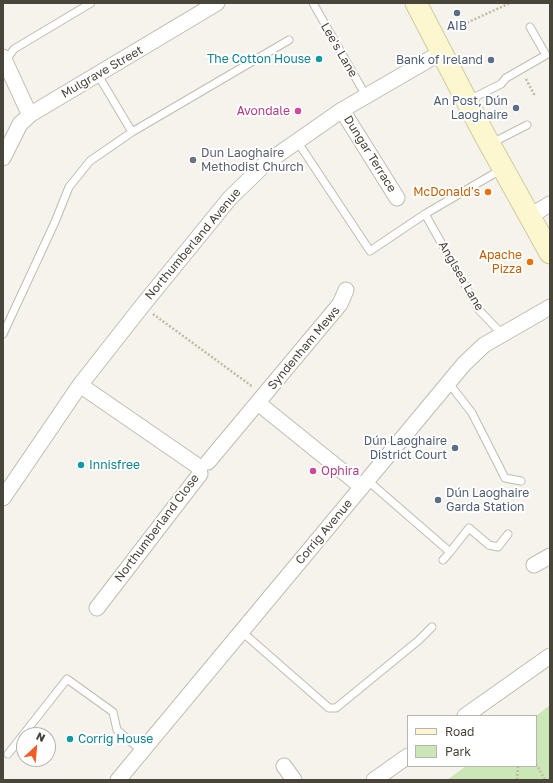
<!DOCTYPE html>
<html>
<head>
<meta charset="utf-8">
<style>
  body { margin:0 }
  #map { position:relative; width:553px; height:783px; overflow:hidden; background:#f5f3ec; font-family:"Golos Text",sans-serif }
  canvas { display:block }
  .frame { position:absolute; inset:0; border:4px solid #4a453a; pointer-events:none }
  .legend { position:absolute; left:407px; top:715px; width:130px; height:52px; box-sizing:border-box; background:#fff; border:1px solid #b7b5b0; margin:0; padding:5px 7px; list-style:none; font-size:12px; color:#4a453a }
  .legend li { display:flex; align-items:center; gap:8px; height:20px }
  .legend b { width:20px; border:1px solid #b7b5b0 }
  .north { position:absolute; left:16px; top:727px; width:40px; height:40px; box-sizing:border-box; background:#fff; border:1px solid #b7b5b0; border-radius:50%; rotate:26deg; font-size:11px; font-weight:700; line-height:16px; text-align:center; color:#4a453a }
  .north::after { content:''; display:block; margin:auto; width:14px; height:18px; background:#f05e28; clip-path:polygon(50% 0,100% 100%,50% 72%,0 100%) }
</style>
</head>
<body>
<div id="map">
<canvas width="553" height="783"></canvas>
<div class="frame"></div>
<ul class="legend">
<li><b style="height:5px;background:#fcf7cf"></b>Road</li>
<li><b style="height:11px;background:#cce7b7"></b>Park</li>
</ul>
<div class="north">N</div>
</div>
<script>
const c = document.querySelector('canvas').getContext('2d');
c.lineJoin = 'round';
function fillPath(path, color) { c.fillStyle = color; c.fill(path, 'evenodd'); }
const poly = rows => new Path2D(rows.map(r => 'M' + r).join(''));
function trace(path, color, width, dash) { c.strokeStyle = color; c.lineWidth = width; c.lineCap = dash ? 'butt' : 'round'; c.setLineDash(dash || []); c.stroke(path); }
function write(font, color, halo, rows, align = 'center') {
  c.font = font + ' "Golos Text",sans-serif'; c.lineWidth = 4; c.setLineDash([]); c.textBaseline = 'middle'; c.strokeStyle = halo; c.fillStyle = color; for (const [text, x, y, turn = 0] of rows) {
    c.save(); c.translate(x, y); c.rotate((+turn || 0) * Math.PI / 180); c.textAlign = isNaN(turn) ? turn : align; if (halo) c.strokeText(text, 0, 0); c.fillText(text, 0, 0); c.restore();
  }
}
fillPath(poly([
  [550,705,550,780,447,780,466,766,536,766,536,716]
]), '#cce7b7');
const lane = poly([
  [313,3,366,96],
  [5,61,14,49,91,3],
  [98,75,132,132],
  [469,100,501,84,506,78,546,55,530,27],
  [297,141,370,251,425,214,502,169],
  [492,143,527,125],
  [425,214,479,310,502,334],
  [3,334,55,222,69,187,90,161,132,132,289,40],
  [448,382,472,413,505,478,521,481],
  [367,480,450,552,469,528,489,545,498,547,508,534],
  [443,560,450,552],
  [241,631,329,708,336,708,419,640,432,627],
  [8,754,67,679,113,712,117,730,142,751]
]);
const street = poly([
  [3,57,27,109,31,114],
  [342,110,397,198],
  [3,158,20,124,31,114,217,3],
  [530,216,550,204],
  [80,385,199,467,200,474,97,608],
  [258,403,362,487],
  [208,462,340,304,346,290],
  [3,498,80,385,142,306,230,198,266,163,342,110,442,52],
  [534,565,550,556],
  [465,716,550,656],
  [284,766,294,780],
  [118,780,464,364,484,345,550,307],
  [374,780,408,756]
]);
const secondary = poly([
  [416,3,484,134,550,253]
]);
trace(lane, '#c1bcaf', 9);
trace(street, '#c1bcaf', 17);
trace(secondary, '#d2cb9e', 23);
trace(poly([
  [460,26,510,3],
  [526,79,535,96],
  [153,314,253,387],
  [536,764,545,780],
  [517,780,518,766]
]), '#c2baa0', 2.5, [2, 2]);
trace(lane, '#fff', 7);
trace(street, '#fff', 15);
trace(secondary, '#fcf7cf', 21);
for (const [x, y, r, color] of [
  [457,13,4,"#5c6f8a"],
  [319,59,4,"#0f9aa8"],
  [491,60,4,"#5c6f8a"],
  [516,108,4,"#5c6f8a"],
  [298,111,4,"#d1479c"],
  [193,160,4,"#6b7280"],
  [488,192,4,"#e8710a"],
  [530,262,4,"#e8710a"],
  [455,448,4,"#5c6f8a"],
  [81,465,4,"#0f9aa8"],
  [313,471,4,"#d1479c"],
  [438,500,4,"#5c6f8a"],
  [70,739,4,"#0f9aa8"]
]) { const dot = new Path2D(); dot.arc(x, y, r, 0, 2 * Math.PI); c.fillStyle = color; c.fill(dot); trace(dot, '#fff', 1.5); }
write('12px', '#4e5e75', '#fff', [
  ["AIB",457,26,"center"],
  ["Bank of Ireland",483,60],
  ["An Post, Dún",508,101],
  ["Laoghaire",508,115],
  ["Dún Laoghaire",447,441],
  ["District Court",447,455],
  ["Dún Laoghaire",446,493,"left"],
  ["Garda Station",446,507,"left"]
], 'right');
write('12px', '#4a453a', '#fff', [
  ["Lee's Lane",339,50,60],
  ["Mulgrave Street",102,72,-30],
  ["Dungar Terrace",370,154,58],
  ["Northumberland Avenue",193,244,-50],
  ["Anglsea Lane",461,276,60],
  ["Syndenham Mews",304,348,-50],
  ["Northumberland Close",157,528,-53],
  ["Corrig Avenue",324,532,-50]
]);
write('12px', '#0d838f', '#fff', [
  ["The Cotton House",311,59,"right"],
  ["Innisfree",89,465],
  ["Corrig House",78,739]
], 'left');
write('12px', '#b23c85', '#fff', [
  ["Avondale",290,111],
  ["Ophira",321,471,"left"]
], 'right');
write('12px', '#5b616d', '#fff', [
  ["Dun Laoghaire",201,153],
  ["Methodist Church",201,167]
], 'left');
write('12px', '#c56008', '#fff', [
  ["McDonald's",480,192],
  ["Apache",522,255],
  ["Pizza",522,269]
], 'right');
</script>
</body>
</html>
